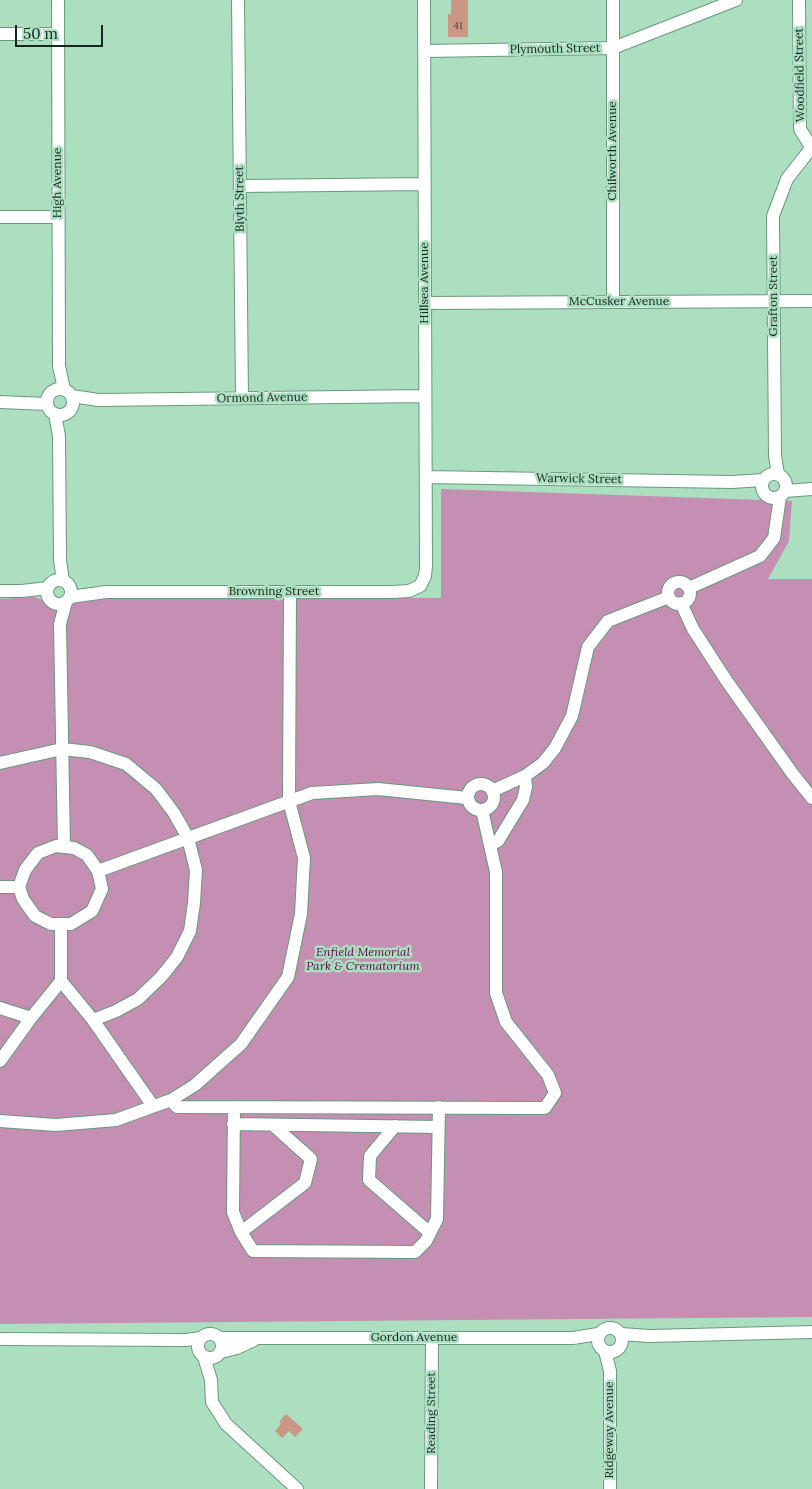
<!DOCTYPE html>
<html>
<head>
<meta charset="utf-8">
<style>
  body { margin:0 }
  #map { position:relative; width:812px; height:1489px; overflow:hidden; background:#acdec0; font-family:Lora,serif }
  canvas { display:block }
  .scale { position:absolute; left:15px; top:25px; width:88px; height:22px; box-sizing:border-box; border:2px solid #15281d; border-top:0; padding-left:6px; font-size:15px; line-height:18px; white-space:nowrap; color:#15281d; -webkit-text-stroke:4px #acdec0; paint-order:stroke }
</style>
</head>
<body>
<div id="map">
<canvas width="812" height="1489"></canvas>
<div class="scale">50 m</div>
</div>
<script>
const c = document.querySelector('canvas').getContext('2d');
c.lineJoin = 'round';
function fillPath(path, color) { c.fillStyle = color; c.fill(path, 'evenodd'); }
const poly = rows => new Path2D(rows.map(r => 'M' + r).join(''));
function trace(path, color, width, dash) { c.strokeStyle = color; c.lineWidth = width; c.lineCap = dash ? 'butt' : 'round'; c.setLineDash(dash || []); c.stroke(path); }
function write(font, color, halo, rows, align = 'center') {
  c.font = font + ' Lora,serif'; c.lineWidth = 5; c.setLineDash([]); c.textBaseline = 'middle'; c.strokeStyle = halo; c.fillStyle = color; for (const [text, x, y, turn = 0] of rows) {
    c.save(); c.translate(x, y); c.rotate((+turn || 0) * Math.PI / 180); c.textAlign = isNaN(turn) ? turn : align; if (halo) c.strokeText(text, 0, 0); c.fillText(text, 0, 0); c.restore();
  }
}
fillPath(poly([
  [441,489,792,501,789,541,768,579,812,579,812,1317,0,1324,0,599,34,597,64,607,94,596,441,598]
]), '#c48fb3');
fillPath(poly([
  [451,0,468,0,468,37,448,37,448,14,451,14],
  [286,1414,303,1429,295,1437,289,1431,282,1438,275,1431,281,1424,279,1422]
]), '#ca9787');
const minor = poly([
  [58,0,59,366,64,389],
  [238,0,242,398],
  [613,0,613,302],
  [799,0,800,129,811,147],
  [0,34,58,34],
  [425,51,613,48,736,0],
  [240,186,425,184],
  [0,217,58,217],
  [425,303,812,301],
  '47 402a13 13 0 1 1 26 0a13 13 0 1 1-26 0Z',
  [72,396,98,400,425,396],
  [0,402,47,404],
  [55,414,59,436,60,560,63,581],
  '762 486a12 12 0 1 1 24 0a12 12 0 1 1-24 0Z',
  [778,474,775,456,773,216,787,179,812,147],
  [426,477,732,482,763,480],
  [785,491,812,489],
  '47 592a12 12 0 1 1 24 0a12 12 0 1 1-24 0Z',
  '668 593a11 11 0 1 1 22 0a11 11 0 1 1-22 0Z',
  [689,588,760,556,774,538,780,497],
  [0,591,22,591,48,588],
  [70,597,106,592,392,592,409,591,420,586,425,576,426,566,424,0],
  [681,603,693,629,726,680,792,773,812,798],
  [0,763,62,749,90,752,126,764,156,789,174,813,188,838,196,870,194,903,190,931,177,957,161,977,138,999,116,1011,93,1020],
  '468 797a13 13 0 1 1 26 0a13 13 0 1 1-26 0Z',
  [492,791,525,776,543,763,555,748,572,716,588,647,608,621,669,597],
  [490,845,498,841,523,800,526,787,525,776],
  [64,847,60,624,66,602],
  [98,871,87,855,74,848,56,846,38,853,25,870,19,887,23,899,35,916,51,924,71,924,92,911,102,889,98,871,312,793,378,789,467,798],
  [0,887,19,887],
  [61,981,61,924],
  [0,1008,31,1018],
  [0,1061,31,1018,61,981,93,1020,153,1106],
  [171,1100,177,1107,545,1108,555,1093,548,1075,506,1022,496,993,496,872,482,810],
  [234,1107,233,1212,241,1232,253,1251,415,1252,426,1241,437,1219,439,1107],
  [0,1121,56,1125,116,1120,171,1100,195,1085,241,1044,288,977,301,914,304,858,289,801,290,592],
  [233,1124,438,1127],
  [395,1126,370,1156,369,1180,430,1233],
  [241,1232,305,1183,311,1159,273,1125],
  '598 1340a12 12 0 1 1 24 0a12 12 0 1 1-24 0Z',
  '198 1346a12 12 0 1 1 24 0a12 12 0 1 1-24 0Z',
  [621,1334,649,1336,812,1332],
  [221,1338,573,1338,598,1334],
  [0,1339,186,1340,201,1338],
  [605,1351,610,1371,610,1489],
  [221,1352,237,1348,254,1340],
  [204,1357,211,1380,212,1402,226,1424,297,1489],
  [431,1489,432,1338]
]);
trace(minor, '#69997d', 14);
trace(minor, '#fff', 12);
write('10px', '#424438', null, [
  ["41",458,26]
]);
write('12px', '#15281d', '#acdec0', [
  ["Plymouth Street",555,49,-1],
  ["Woodfield Street",800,75,-91],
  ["Chilworth Avenue",613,151,-90],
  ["High Avenue",58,183,-90],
  ["Blyth Street",240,199,-91],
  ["Hillsea Avenue",425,283,-90],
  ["Grafton Street",774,296,-90],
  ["McCusker Avenue",619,302],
  ["Ormond Avenue",262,398,-1],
  ["Warwick Street",579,479,1],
  ["Browning Street",274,592],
  ["Gordon Avenue",414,1338],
  ["Reading Street",432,1413,-90],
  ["Ridgeway Avenue",610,1430,-90]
]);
write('italic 12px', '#5d064c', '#acdec0', [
  ["Enfield Memorial",363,953],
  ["Park & Crematorium",363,967]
]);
</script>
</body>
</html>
